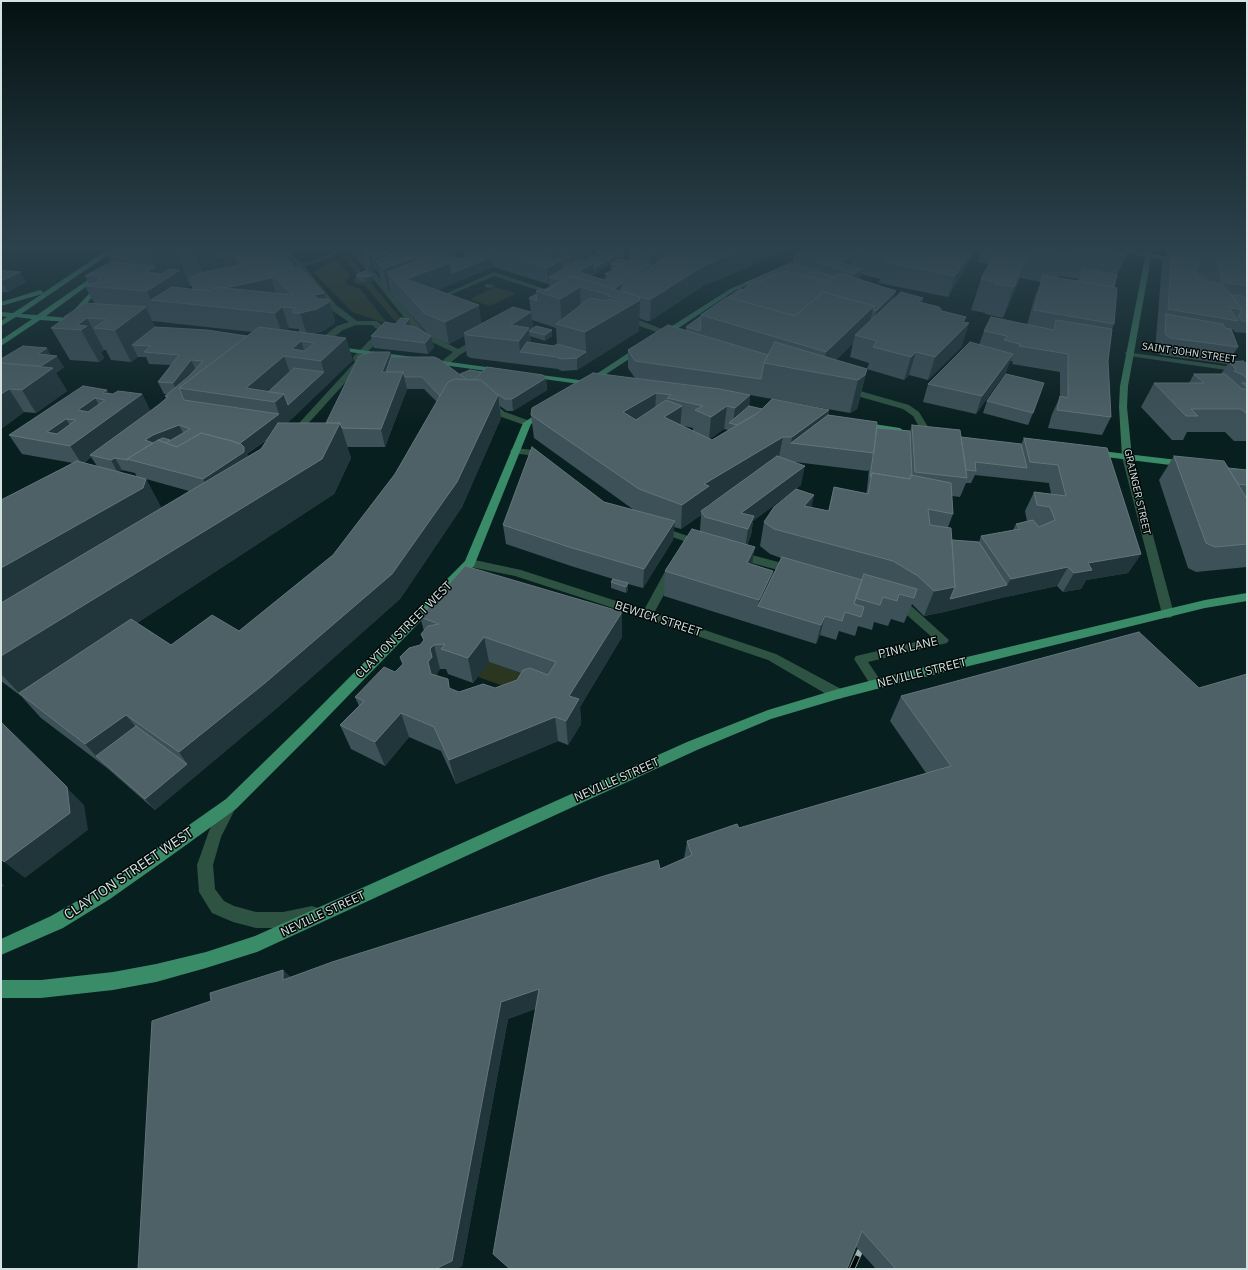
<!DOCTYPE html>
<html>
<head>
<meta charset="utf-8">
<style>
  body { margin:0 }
  #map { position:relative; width:1248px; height:1270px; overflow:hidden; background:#081f1f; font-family:"IBM Plex Sans",sans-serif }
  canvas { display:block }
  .frame { position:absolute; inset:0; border:2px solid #d4e2e2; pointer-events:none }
</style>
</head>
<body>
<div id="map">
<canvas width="1248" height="1270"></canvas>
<div class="frame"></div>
</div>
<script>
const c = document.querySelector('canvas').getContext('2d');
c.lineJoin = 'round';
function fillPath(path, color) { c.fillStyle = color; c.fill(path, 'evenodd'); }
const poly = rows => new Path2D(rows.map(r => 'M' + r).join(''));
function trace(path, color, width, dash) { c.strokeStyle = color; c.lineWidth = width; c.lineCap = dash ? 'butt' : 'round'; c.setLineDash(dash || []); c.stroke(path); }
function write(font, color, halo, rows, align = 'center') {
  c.font = font + ' "IBM Plex Sans",sans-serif'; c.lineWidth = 3; c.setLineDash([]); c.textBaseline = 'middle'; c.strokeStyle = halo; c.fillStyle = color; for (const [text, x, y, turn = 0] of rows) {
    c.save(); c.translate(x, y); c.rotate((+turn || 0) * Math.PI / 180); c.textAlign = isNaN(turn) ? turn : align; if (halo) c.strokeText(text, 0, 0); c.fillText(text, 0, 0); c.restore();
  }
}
fillPath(poly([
  [349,255,365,277,358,279,358,281,364,283,370,282,403,321,395,321,365,286,354,283,354,279,358,275,344,258],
  [336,260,351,276,346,281,346,284,360,289,388,324,352,312,313,272],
  [495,287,513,292,515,294,490,306,471,300,472,298],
  [489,662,558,686,526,694,478,677]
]), '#2b3620');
fillPath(poly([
  [281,250,288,250,301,263,315,260,336,250,345,250,319,262,304,266,336,305,357,321,377,321,386,329,384,336,361,358,363,362,362,364,296,437,293,438,288,435,290,433,355,362,353,358,354,356,377,333,378,330,372,325,356,325,343,330,321,347,315,347,315,343,337,326,349,322,330,309,298,266,281,250],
  [350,250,356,250,425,332,458,349,477,338,483,338,483,342,461,354,449,364,448,369,453,374,452,376,446,376,440,370,442,361,453,352,419,336,350,250],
  [569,250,579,250,594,256,595,261,584,267,580,267,580,265,589,260,589,258,569,250],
  [494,272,557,293,558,294,553,295,494,276,441,299,436,298,494,272],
  [487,284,493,285,494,286,491,288,485,287,485,285,487,284],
  [622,316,628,316,678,335,674,337,671,337,622,320,622,316],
  [1126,352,1247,369,1247,373,1129,356,1125,354,1126,352],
  [846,387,909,405,919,412,933,435,928,438,925,437,913,416,903,409,843,392,842,390,843,388,846,387],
  [488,400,505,412,530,421,531,423,527,426,499,416,485,405,484,403,488,400],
  [515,448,533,450,548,461,543,464,528,455,512,453,510,451,512,449,515,448],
  [1127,454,1132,457,1174,614,1172,617,1168,618,1164,617,1162,614,1122,457,1127,454],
  [659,526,705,542,706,544,705,546,701,547,655,531,654,529,655,527,659,526],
  [737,551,797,567,799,570,797,573,793,574,733,558,732,555,733,552,737,551],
  [470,559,521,570,644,610,668,566,676,566,678,569,654,613,776,654,843,690,844,694,843,698,838,699,833,698,768,660,656,622,515,576,466,566,465,563,466,560,470,559],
  [896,598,908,603,949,640,947,643,943,644,868,662,883,684,882,687,877,689,872,687,856,662,854,659,856,656,933,638,900,609,892,605,890,602,892,599,896,598],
  [230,799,235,800,237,805,221,837,213,865,215,889,224,901,234,906,256,912,283,912,312,906,318,908,320,914,318,920,283,928,256,928,233,922,212,913,199,892,197,865,209,831,225,800,230,799]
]), '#2f5342');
fillPath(poly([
  [1113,250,1128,250,1145,253,1146,250,1152,250,1151,254,1181,259,1184,261,1181,263,1151,258,1128,386,1127,407,1132,457,1127,460,1122,457,1119,407,1120,386,1145,257,1113,250],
  [758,277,763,278,734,291,665,337,662,337,658,335,730,289,758,277],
  [639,346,642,346,646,348,591,384,588,384,584,382,639,346]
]), '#377358');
fillPath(poly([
  [107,250,115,250,21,314,37,315,98,273,102,273,102,275,46,316,80,319,83,319,83,323,40,320,1,346,1,340,32,319,16,317,1,326,1,321,7,317,1,316,1,312,13,313,42,294,1,306,1,302,40,290,42,291,43,293,107,250],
  [98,284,103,285,81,310,81,317,75,317,73,314,74,310,98,284],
  [332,346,501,369,505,371,501,373,335,350,331,348,332,346],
  [526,373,594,382,598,384,594,386,529,377,526,377,526,373],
  [546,408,550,411,549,413,531,424,474,566,316,729,236,809,168,858,110,899,63,928,1,955,1,939,51,916,98,889,226,799,306,721,465,561,523,423,546,408],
  [861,422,900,428,904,431,900,434,858,427,857,425,858,423,861,422],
  [1093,450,1186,461,1191,464,1186,467,1090,455,1088,453,1090,451,1093,450],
  [1247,593,1247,601,1205,608,900,683,838,699,771,719,697,750,257,952,206,968,156,982,113,990,41,998,1,998,1,980,41,980,113,972,156,964,206,952,255,936,687,742,768,710,838,689,900,673,1205,600,1247,593]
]), '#3a8b68');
const rail = poly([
  [852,1269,860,1251]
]);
trace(rail, '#a1b1b1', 6);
trace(rail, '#020807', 4.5, [14]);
fillPath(poly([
  [106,250,280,250,296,267,324,293,326,299,329,299,335,321,335,323,323,331,313,334,353,360,287,423,326,423,390,352,391,357,461,375,482,372,546,378,547,390,513,411,507,411,500,406,501,418,462,507,400,599,278,707,155,810,107,768,41,718,21,696,1,681,1,500,73,463,22,454,9,435,107,390,109,394,142,394,150,411,166,398,165,396,168,394,164,394,158,382,171,365,149,364,146,357,138,357,131,362,111,360,106,350,104,350,101,352,104,358,99,362,70,360,51,328,65,318,64,317,94,303,85,286,89,284,85,276,111,262],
  [190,286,192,286,193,289,188,289,187,287],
  [152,321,252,332,247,336,155,327],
  [289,328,299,329,299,332,287,330],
  [407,389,424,389,437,402,395,474,333,555,239,631,171,645,137,623,334,494,351,458,347,447,385,447],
  [268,439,261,449,248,456,247,454],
  [91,457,97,466,84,463],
  [122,470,135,473,137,477,119,472],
  [146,479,189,491,161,508],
  [356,250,387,250,391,255,403,250,414,250,421,254,428,251,422,250,460,250,455,255,443,253,462,259,465,257,464,254,472,250,587,250,588,260,596,255,596,252,598,250,789,250,703,286,650,321,646,321,639,318,639,331,577,370,562,371,558,369,471,358,467,356,464,336,449,344,431,336,434,347,428,354,374,348,371,336,395,324,409,319,411,326,427,333,391,293,390,289,388,290,381,281,379,273,378,273,375,269,371,270,360,252,357,252],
  [627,251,629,251,629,260,628,261,619,259,627,254],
  [615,261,611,264,611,269,613,270,605,274,606,279,604,280,591,276],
  [493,267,548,284,549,283,550,287,544,290,536,291,536,294,529,298,531,312,481,324,437,290],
  [532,320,556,328,557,344,554,346,531,343,530,336,545,341,552,336,552,330,533,328],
  [804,250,977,250,968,263,967,263,965,269,948,297,879,283,880,279,861,274,860,280,896,291,893,299,923,298,922,303,942,311,966,317,964,322,962,346,928,380,909,375,904,380,867,369,869,363,850,357,853,343,836,360,867,369,857,409,850,413,750,395,749,406,762,409,829,410,828,415,877,428,910,431,912,425,961,437,1021,444,1024,438,1107,448,1141,554,1128,573,1086,580,1081,589,1063,592,1057,586,1001,598,944,612,924,616,912,604,904,623,891,619,888,626,874,622,872,630,858,626,855,636,839,631,836,640,820,635,816,644,664,596,665,571,700,531,700,530,701,515,681,529,674,527,673,540,643,588,628,584,628,590,626,593,611,588,611,582,613,579,571,566,506,544,503,525,604,502,634,510,534,438,531,415,653,381,635,378,628,368,628,350,686,330,686,327,701,316,701,315,728,297,744,289,745,283,793,264,794,254],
  [680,425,693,428,693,431],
  [724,429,728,430,712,440,710,439],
  [795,462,868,471,869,469,867,489,867,490,866,493,834,487,828,511,811,507,814,495,764,522,760,546,770,554,781,558,772,577,773,571,752,564,747,545,751,535,753,521,801,485],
  [975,475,1049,483,1051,494,1034,492,1025,511,1027,521,1016,524,1013,530,981,536,979,542,952,540,948,527,953,514,952,496,960,497,966,483,971,483],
  [729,492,707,507,707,505],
  [981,250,1126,250,1126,256,1117,275,1114,287,1114,324,1112,329,1108,361,1111,417,1102,435,1048,428,1052,414,1060,397,1060,372,1012,364,1013,361,1010,361,1006,372,976,414,923,402,928,384,979,345,984,331,1027,325,1035,296,1041,282,1020,278,1003,318,985,314,985,313,971,310,981,279,989,264,978,262],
  [1059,276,1078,279,1078,281,1058,278],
  [1168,250,1247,250,1247,333,1235,332,1233,329,1232,331,1238,347,1227,364,1161,355,1155,351,1162,263],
  [1,270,20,272,26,282,8,292,1,292],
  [356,276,372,276,373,281,366,283,358,281],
  [51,355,64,367,56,373,67,391,36,413,24,412,1,429,1,359],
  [1229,362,1247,364,1247,441,1234,441,1225,432,1187,432,1183,440,1172,440,1141,407,1154,383,1189,383,1194,374,1221,374],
  [987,401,1033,413,1028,425,983,413],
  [1174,456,1228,468,1247,470,1247,567,1196,572,1188,568,1159,480],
  [622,612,622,637,580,707,581,724,568,745,558,741,456,784,441,751,409,737,385,766,351,749,340,725,359,706,355,697,395,672,424,641,421,634,424,631,420,617],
  [489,662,521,673,517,680,495,688,459,692,451,689,437,676,437,673,440,669,446,669,448,674,473,683],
  [1139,632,1247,1269,876,1269,856,1247,535,1009,508,1019,462,1266,456,1269,138,1269,211,1001,283,970,290,977,660,869,684,859,687,841,739,828,926,773,890,721,901,696]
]), '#3d5158');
fillPath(poly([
  [148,250,176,250,190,286,187,287,192,300,151,300,161,322,147,291,147,272,155,267],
  [194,250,216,250,234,255,240,270,208,286],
  [454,250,460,250,455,255],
  [523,250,555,250,555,259],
  [570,250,587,250,588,261,571,271],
  [624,250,627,250,627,254,579,283,579,272,594,263],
  [653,250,686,250,621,290,621,295,607,291,650,265,651,255],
  [742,250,789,250,703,286,650,321,651,299,705,265],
  [971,250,965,269,948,297,955,276],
  [973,250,977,250,968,263],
  [1030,250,1020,278,1003,318,1014,287],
  [368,254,371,254,375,269,371,270],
  [391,254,393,265,415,257,419,275,450,263,492,257,493,267,453,284,412,300,387,272,390,289,388,290,383,269,376,260,379,273,378,273,374,257],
  [853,256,849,271,840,262],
  [562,260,563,276,549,277,549,283,548,284,547,268],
  [862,269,859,285,850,290,854,274],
  [20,272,26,282,8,292,1,281],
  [372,276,373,281,366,283,364,277],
  [271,278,276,294,206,292],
  [580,287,581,318,562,325,560,299],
  [896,291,891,307,872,328,876,311],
  [324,293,327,303,329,299,335,321,335,323,323,331,307,335,300,313,314,295],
  [923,298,917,319,919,302],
  [640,300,639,331,587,364,585,332],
  [479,305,482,327,464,333,464,336,449,344,445,322],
  [874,306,868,328,855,335,853,343,822,374,822,373,826,352],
  [146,307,160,338,132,345,138,357,131,362,115,330],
  [282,307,289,328,282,335,275,313],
  [531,312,533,332,529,331,531,350,520,352,519,341,511,325],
  [966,317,961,331,969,323,962,346,928,380,935,357,963,322],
  [87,318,104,350,101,352,104,358,99,362,81,330,77,325],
  [409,319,411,330,404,325],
  [552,330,552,336,545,341,545,335],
  [431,336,434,347,428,354,425,343],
  [346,338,353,360,293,418,288,405,324,372,321,361],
  [301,341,307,359,292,349],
  [47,348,53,359,57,356,64,367,56,373,67,391,36,413,22,390,38,354],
  [390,352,394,369,383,377,382,372],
  [586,352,587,364,577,370,577,358],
  [916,352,909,375,904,380,911,357],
  [1013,354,1006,372,976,414,982,396],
  [284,356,292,379,267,401,246,388],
  [191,360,197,372,179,388,179,395,173,383],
  [867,369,857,409,850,413,858,380],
  [403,372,407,389,385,447,381,429],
  [546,378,547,390,513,411,512,399],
  [9,389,24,412,1,429,1,394],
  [107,390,117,408,103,393],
  [656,393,655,416,623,436,623,412],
  [142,394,151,412,90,455,91,457,82,464,70,446],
  [284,394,293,418,284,426,247,454,252,466,212,497,203,479,235,447,279,414,275,402],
  [498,395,501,418,462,507,400,599,278,707,155,810,145,799,187,764,179,752],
  [750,395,747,419,733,424,735,408],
  [95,398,105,416,78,410],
  [682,406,680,430,664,417],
  [727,406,724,429,709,440,711,417],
  [829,410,824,433,791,443,792,437],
  [66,419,77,437,47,432],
  [340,423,351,458,334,494,24,697,21,695,1,674,1,656],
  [179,425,185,437,167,458,145,440,153,435],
  [783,437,778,461,707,505,707,511,701,511,701,515,681,529,682,505,704,484],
  [115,458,122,470,118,473,111,460],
  [805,466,801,485,753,521,751,535,745,548,748,529,741,513],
  [146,479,165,514,1,621,1,568],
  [814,495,809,520,804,506],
  [675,521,673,540,643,588,644,569],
  [755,547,751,572,747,563],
  [1141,554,1128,573,1086,580,1081,589,1063,592,1074,573,1088,563],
  [1068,567,1057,586,1001,598,944,612,924,616,934,591,955,587,1007,585,1011,579],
  [773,571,768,595,758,606,759,600],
  [628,583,628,590,626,593,626,587],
  [622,612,622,637,580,707,581,724,568,745,566,721,569,696],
  [825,616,820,635,816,644,821,625],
  [484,637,489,662,473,683,468,658],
  [434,645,440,669,437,673,439,681,431,674,428,662,430,649],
  [448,679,455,704,449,688],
  [401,713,409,737,385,766,375,742],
  [126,715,146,739,96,756,107,768,85,744],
  [555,717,558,741,456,784,449,760],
  [1,722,84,805,88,830,25,878,4,862],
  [1,882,4,886,1,888],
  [283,970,300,988,283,980],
  [539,989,543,1006,508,1019,462,1266,456,1269,435,1269,501,1002]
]), '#21363b');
const building = poly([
  [215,250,280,250,296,267,270,273,271,278,225,288,216,287,209,291,193,289,190,279,200,273,243,264,234,255,217,257,215,250],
  [365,250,387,250,391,254,374,257,371,254,368,254,365,250],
  [404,250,414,250,426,256,450,263,406,279,479,305,445,322,424,313,387,272,421,259,415,257,383,269,376,260,404,250],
  [430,250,433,250,462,259,468,256,464,254,472,251,492,257,452,273,450,263,421,254,430,250],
  [486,250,526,250,562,260,547,268,486,250],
  [533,250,551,250,542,254,531,251,533,250],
  [598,250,612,251,613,250,624,250,594,269,594,263,585,261,600,252,596,252,598,250],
  [630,250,658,250,651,255,630,250],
  [665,250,672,250,665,255,665,250],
  [676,250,742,250,705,265,651,299,646,299,621,290,623,285,676,250],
  [804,250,855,250,854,251,853,256,840,262,862,269,854,274,794,254,804,250],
  [855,250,971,250,955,276,884,262,887,258,854,251,855,250],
  [996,250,1030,250,1014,287,995,284,996,282,981,279,996,250],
  [1039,250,1069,250,1067,255,1039,250],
  [1092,250,1126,250,1126,256,1092,250],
  [1172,250,1222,250,1247,254,1247,286,1222,282,1219,261,1194,257,1194,260,1201,262,1201,265,1196,264,1196,276,1206,278,1206,281,1222,284,1242,310,1229,307,1238,321,1168,309,1172,250],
  [579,259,594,263,579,272,604,280,611,276,605,274,629,260,650,265,614,289,572,276,564,281,549,277,579,259],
  [618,259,628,261,619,266,611,264,618,259],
  [111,262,155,267,147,272,162,274,169,269,180,270,147,291,85,286,97,282,100,279,96,276,85,276,111,262],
  [791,263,834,277,825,281,784,271,759,282,755,281,749,285,745,283,791,263],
  [298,266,324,293,314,295,318,299,329,299,329,302,317,309,300,313,293,313,293,310,296,308,282,307,275,313,151,300,172,287,209,291,216,287,293,295,270,273,298,266],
  [1083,269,1117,275,1114,287,1080,281,1083,269],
  [1,270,20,272,1,281,1,270],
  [366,271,372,276,364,277,356,276,357,274,366,271],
  [784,271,825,281,840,273,896,291,876,311,873,310,874,306,823,292,821,293,820,293,821,294,795,316,732,298,755,281,759,282,784,271],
  [1043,275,1117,288,1114,324,1034,310,1043,275],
  [572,276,639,297,640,300,585,332,556,324,590,298,606,301,609,299,615,301,617,299,608,296,609,295,580,287,560,299,536,291,541,289,546,291,572,276],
  [559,282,561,282,546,291,544,290,559,282],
  [740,289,743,289,732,298,728,297,740,289],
  [823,292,874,306,826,352,701,315,727,297,795,316,823,292],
  [901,292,923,298,919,302,939,307,942,311,966,317,963,322,969,323,935,357,916,352,911,357,873,347,877,341,855,335,901,292],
  [536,294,537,301,529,298,536,294],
  [1231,295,1243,296,1247,301,1247,321,1242,321,1238,317,1242,310,1231,295],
  [85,303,146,307,115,330,94,328,107,319,87,318,77,325,87,326,81,330,51,328,67,317,64,317,85,303],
  [513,307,531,312,511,325,529,328,519,341,467,335,464,333,513,307],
  [1166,314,1223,324,1225,328,1231,329,1238,347,1170,338,1165,334,1166,314],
  [701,316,700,331,686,327,701,316],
  [991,317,1054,330,1056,320,1112,329,1108,361,1111,417,1057,410,1060,396,1068,398,1068,354,1019,346,1020,344,1004,340,1007,336,984,331,991,317],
  [401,318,409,319,404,325,415,327,431,336,425,343,371,336,385,322,395,324,401,318],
  [668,325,768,355,764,363,761,379,635,361,628,350,668,325],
  [536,326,552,330,545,335,529,331,536,326],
  [155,327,207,330,247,336,179,388,184,400,279,414,239,444,232,441,201,433,177,447,166,443,190,429,179,425,153,435,145,440,153,443,127,459,128,460,115,458,111,460,90,455,160,404,168,397,165,396,188,377,203,361,191,360,173,383,158,382,179,355,144,352,151,346,132,345,155,327],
  [259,327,346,338,321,361,284,356,246,388,284,394,275,402,179,388,259,327],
  [301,341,314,343,305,351,292,349,301,341],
  [527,342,554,346,557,344,586,352,577,358,561,359,557,357,520,352,527,342],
  [775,342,867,369,865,375,858,380,764,363,775,342],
  [970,342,1013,354,982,396,928,384,970,342],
  [23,346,47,348,38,354,57,356,41,366,1,363,1,359,23,346],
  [373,352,390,352,382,372,403,372,381,429,342,428,340,423,326,423,359,356,373,352],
  [391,357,434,357,439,359,467,380,455,379,448,382,440,396,422,377,405,377,403,372,386,372,391,357],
  [1243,361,1247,364,1247,379,1243,375,1234,371,1236,369,1229,362,1243,361],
  [1,363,53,368,22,390,9,389,1,394,1,363],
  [487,367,543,375,546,378,512,399,505,399,497,394,481,380,477,380,475,379,487,367],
  [294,368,324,372,288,405,284,394,268,392,294,368],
  [470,370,482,372,475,379,475,380,468,380,460,374,470,370],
  [593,373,720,389,750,395,735,408,727,406,711,417,695,410,703,406,667,398,671,395,656,393,623,412,636,420,666,400,682,406,664,417,712,440,758,413,772,399,829,410,792,437,783,437,704,484,709,486,682,505,639,489,531,415,532,408,593,373],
  [1006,374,1044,383,1033,413,987,401,1006,374],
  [1194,374,1225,374,1242,389,1247,389,1247,414,1241,409,1191,409,1198,416,1186,416,1154,383,1204,383,1194,374],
  [455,379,481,380,498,395,457,482,392,574,265,683,179,752,126,715,85,744,19,693,131,619,171,645,212,615,239,631,333,555,395,474,448,382,455,379],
  [1242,383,1247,383,1247,387,1242,383],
  [83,386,107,390,103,393,113,394,118,391,142,394,70,446,9,435,83,386],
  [95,398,105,400,88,412,78,410,95,398],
  [66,419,76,420,57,434,47,432,66,419],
  [749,406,762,409,758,413,737,425,729,423,749,406],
  [828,415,877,422,874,453,791,443,828,415],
  [278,423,340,423,322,459,1,656,1,603,261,449,278,423],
  [912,425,960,430,967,478,915,472,912,425],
  [877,428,910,431,912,475,911,475,910,479,872,473,871,477,870,477,877,428],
  [201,433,232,441,241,444,244,447,244,452,203,479,127,459,158,440,177,447,201,433],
  [961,437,1021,444,1027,468,975,462,976,471,966,470,961,437],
  [163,438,170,440,166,443,158,440,163,438],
  [1024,438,1107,448,1141,554,1088,563,1092,570,1074,573,1068,567,1011,579,981,536,1020,529,1016,524,1033,520,1039,527,1055,520,1050,507,1037,505,1034,492,1066,496,1058,465,1030,462,1024,438],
  [532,447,604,502,675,521,644,569,569,547,503,525,532,447],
  [777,456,805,466,741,513,754,516,748,529,705,517,701,511,777,456],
  [1174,456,1224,461,1247,499,1247,544,1215,547,1206,543,1174,456],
  [77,461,146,479,143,488,1,568,1,500,77,461],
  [1228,468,1247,470,1247,485,1238,484,1228,468],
  [872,473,910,479,911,475,951,483,953,514,928,509,930,525,951,528,955,587,934,591,918,576,893,561,774,529,764,522,774,507,796,489,814,495,804,506,829,511,834,487,868,494,872,473],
  [692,529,755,547,747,563,773,571,759,600,665,571,692,529],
  [952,540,979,542,1007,585,950,599,955,587,952,540],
  [782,557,862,580,854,604,864,607,861,617,845,612,842,621,825,616,821,625,758,606,782,557],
  [465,566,622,612,569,696,579,699,566,721,555,717,449,760,434,727,401,713,375,742,340,725,364,701,355,697,384,667,395,672,403,664,400,657,409,648,420,645,424,640,421,634,428,626,439,624,420,617,465,566],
  [484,637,556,662,548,675,530,668,523,670,517,680,495,688,483,684,459,692,449,688,448,679,431,674,428,662,432,657,430,649,434,645,445,644,441,649,468,658,484,637],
  [864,574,917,589,914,598,899,594,897,601,883,597,880,605,855,598,864,574],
  [613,579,628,583,626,587,611,582,613,579],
  [1139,632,1199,688,1247,674,1247,1269,896,1269,862,1231,847,1269,510,1269,493,1254,539,989,501,1002,452,1261,435,1269,138,1269,152,1021,211,1001,210,993,283,970,283,980,332,962,604,876,658,860,660,869,692,855,687,841,737,824,739,828,951,766,901,696,1139,632],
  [1,722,67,787,70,813,4,862,1,859,1,722],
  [136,726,187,764,145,799,96,756,136,726]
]);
fillPath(building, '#4e6167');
trace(building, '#63757a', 1);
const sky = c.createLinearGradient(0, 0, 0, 428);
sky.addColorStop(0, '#041111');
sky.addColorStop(0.58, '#2c424d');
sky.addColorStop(1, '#2c424d00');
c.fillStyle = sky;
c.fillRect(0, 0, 1248, 428);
write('10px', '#d4e2e2', '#020807', [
  ["SAINT JOHN STREET",1189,353,8],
  ["GRAINGER STREET",1137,492,77]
]);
write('12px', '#d4e2e2', '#020807', [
  ["BEWICK STREET",658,619,18],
  ["CLAYTON STREET WEST",404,630,-45],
  ["PINK LANE",908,648,-13],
  ["NEVILLE STREET",922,673,-14],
  ["NEVILLE STREET",617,780,-24],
  ["NEVILLE STREET",323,914,-25]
]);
write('14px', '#d4e2e2', '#020807', [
  ["CLAYTON STREET WEST",129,874,-34]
]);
</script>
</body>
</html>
